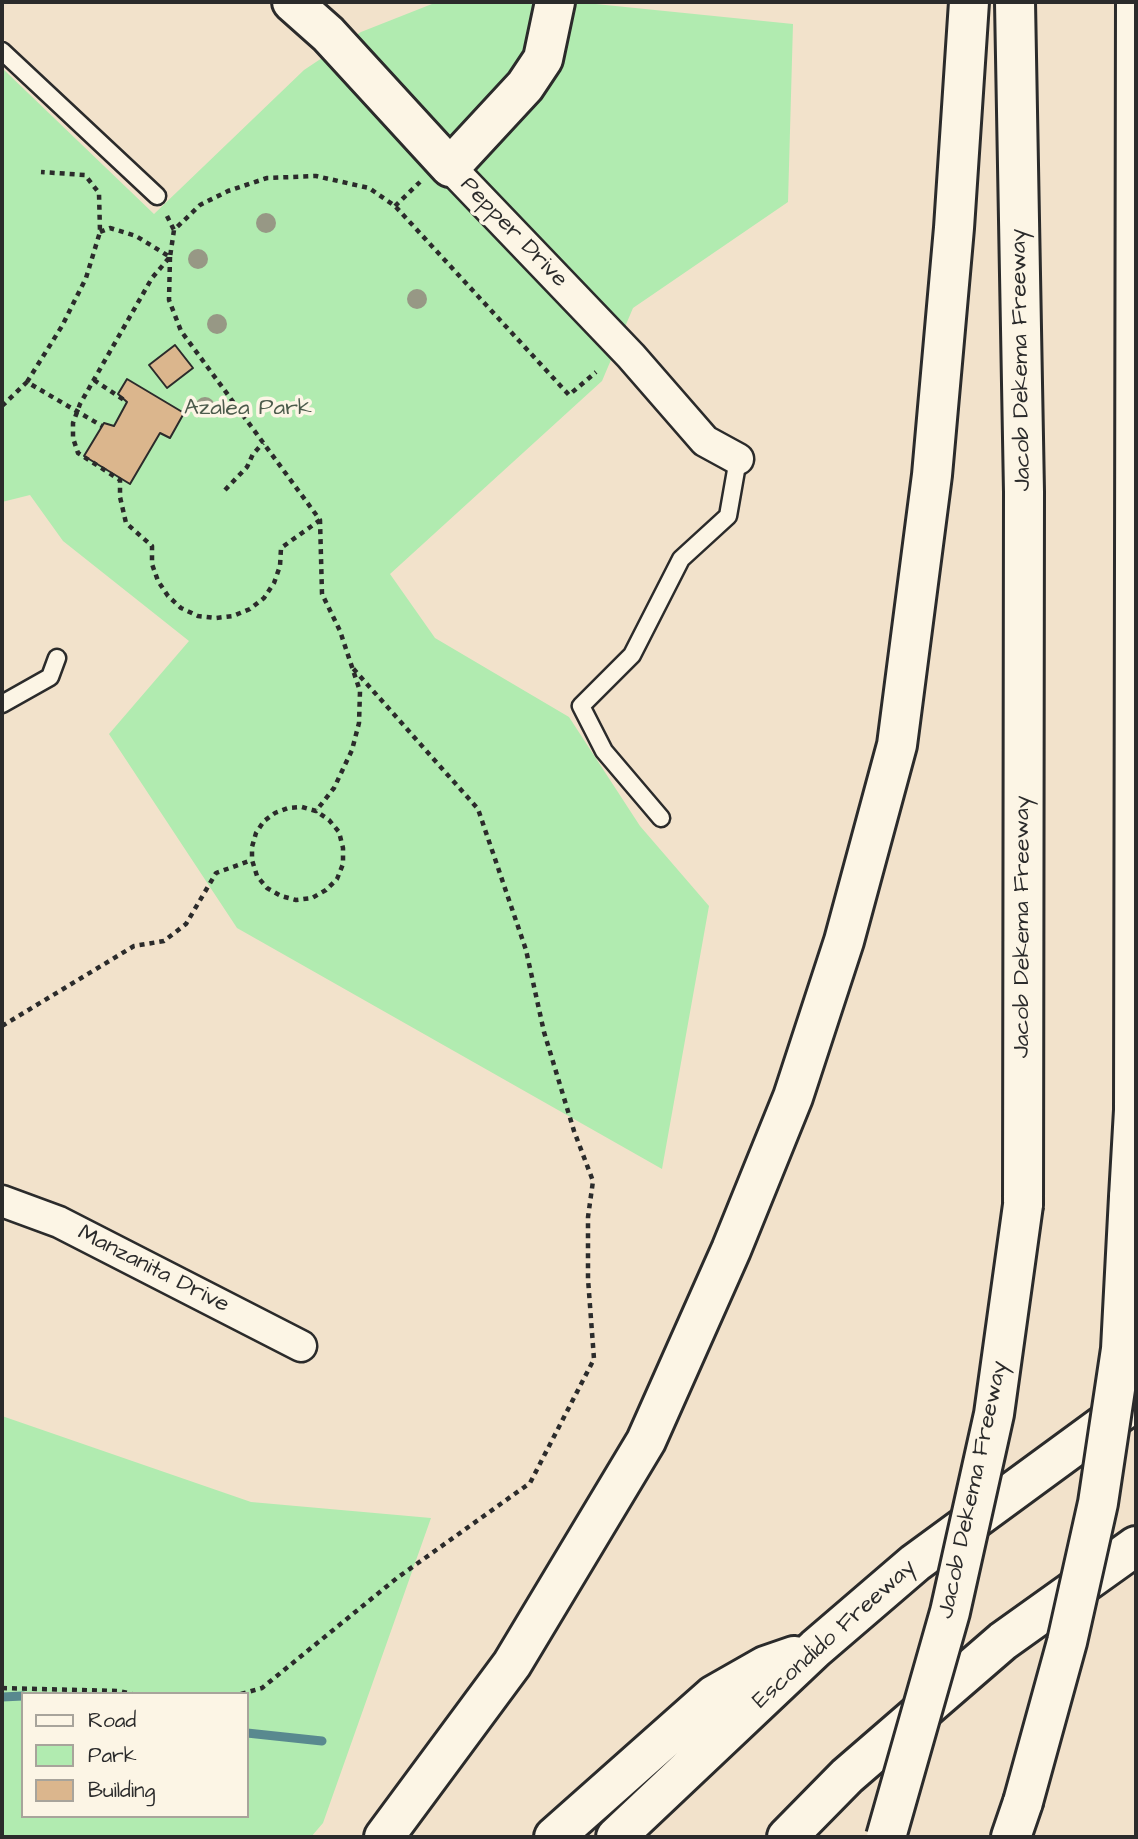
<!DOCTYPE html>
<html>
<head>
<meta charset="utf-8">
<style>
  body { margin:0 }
  #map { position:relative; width:1138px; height:1839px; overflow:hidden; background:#f2e2cb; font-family:"Architects Daughter",sans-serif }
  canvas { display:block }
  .frame { position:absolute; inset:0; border:4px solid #2b2b2b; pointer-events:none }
  .legend { position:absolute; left:21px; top:1692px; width:228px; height:126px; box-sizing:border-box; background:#fcf5e5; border:2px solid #a8a49b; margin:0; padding:9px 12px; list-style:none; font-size:21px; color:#2b2b2b }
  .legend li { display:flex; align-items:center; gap:14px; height:35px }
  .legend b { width:35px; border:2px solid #a8a49b }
</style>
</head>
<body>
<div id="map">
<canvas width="1138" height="1839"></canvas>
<div class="frame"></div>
<ul class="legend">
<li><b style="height:9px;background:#fcf5e5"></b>Road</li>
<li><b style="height:19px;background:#b1ebb0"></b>Park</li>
<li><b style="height:19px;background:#dbb68d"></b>Building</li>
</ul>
</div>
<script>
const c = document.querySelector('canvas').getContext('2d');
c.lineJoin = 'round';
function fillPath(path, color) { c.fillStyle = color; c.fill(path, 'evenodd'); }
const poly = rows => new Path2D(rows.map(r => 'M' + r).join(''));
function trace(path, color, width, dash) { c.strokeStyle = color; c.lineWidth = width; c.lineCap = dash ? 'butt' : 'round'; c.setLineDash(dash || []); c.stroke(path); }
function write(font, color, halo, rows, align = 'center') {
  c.font = font + ' "Architects Daughter",sans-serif'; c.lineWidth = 7; c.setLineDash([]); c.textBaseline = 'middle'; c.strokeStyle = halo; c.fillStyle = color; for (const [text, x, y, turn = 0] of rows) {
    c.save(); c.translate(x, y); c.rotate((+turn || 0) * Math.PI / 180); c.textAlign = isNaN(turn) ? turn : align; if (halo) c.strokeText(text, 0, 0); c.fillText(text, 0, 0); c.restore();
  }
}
fillPath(poly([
  [437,2,576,2,793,24,788,202,633,308,602,381,390,574,435,638,569,717,640,826,709,906,662,1169,237,928,109,734,189,641,63,541,30,495,2,502,2,68,154,214,304,70,361,32],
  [2,1416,251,1502,431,1518,323,1823,311,1837,2,1837],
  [23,1694,247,1694,247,1816,23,1816]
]), '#b1ebb0');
trace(poly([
  [2,1697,23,1696],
  [247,1733,322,1741]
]), '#59898f', 9);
const building = poly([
  [175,345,193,368,167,388,149,365,175,345],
  [127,379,184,413,170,438,160,433,130,484,84,456,104,423,114,426,127,402,118,394,127,379]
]);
fillPath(building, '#dbb68d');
trace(building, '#2b2b2b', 2);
const service = poly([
  [2,51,157,196],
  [2,704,50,677,57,658],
  [661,818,604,751,581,706,632,655,681,559,728,516,738,459]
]);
const minor = poly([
  [450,167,631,356,705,441,738,459],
  [2,1201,59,1222,301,1346]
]);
const tertiary = poly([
  [292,2,328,34,450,167,525,86,543,59,555,2]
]);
const motorway = poly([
  [1015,2,1024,492,1023,1205],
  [1129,1197,1134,1110,1136,2],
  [384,1837,512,1664,646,1441,731,1250,793,1097,844,941,897,745,932,475,954,228,969,2],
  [554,1837,714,1695,765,1666,794,1656],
  [616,1837,816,1648,915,1563,1136,1401],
  [787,1837,847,1776,1003,1641,1136,1546],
  [1011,1837,1023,1802]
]);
trace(service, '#2b2b2b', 21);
trace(minor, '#2b2b2b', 35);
trace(tertiary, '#2b2b2b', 44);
trace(motorway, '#2b2b2b', 44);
trace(poly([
  [395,206,420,182],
  [167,216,174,230],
  [100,232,110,228,136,236,170,257,174,230,200,205,228,191,267,178,316,176,369,188,395,206,569,395,596,372],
  [170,257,169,300,181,331,320,520,322,594,340,631,360,691,359,723,352,750,334,788,316,811,302,807,288,808,275,813,264,821,256,833,252,847,252,860,257,876,267,888,281,896,296,900,312,898,326,890,337,879,343,864,343,848,339,832,329,820,316,811],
  [169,258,152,278,80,404,73,423,73,438,78,453,120,480,120,497,126,523,152,546,152,564,158,581,168,596,181,608,198,616,216,618,233,616,250,609,264,598,274,583,280,566,281,548,320,520],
  [94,380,127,402],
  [27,382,62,326,86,278,100,232,99,193,85,175,41,172],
  [2,406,27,382,102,426],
  [225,490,247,467,253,454,263,443],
  [2,1026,134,946,164,941,186,924,216,873,252,860],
  [2,1688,119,1691,132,1694],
  [241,1694,262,1688,397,1578,530,1483,594,1359,588,1279,588,1217,593,1181,574,1131,544,1032,526,950,478,809,351,666]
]), '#2b2b2b', 4.5, [5, 5]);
trace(service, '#fcf5e5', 16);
trace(minor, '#fcf5e5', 30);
trace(tertiary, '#fcf5e5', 38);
trace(motorway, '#fcf5e5', 38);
const motorwayBridge = poly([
  [1023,1802,1067,1642,1098,1503,1121,1349,1129,1197],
  [886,1837,950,1612,994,1414,1023,1205]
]);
trace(motorwayBridge, '#2b2b2b', 44, []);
trace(motorwayBridge, '#fcf5e5', 38);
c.fillStyle = '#979885';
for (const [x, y] of [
  [266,223],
  [198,259],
  [417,299],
  [217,324],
  [205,407]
]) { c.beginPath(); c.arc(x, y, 10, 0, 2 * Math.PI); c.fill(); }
write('23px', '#2b2b2b', '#fcf5e5', [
  ["Pepper Drive",513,233,46],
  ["Jacob Dekema Freeway",1022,360,-91],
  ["Jacob Dekema Freeway",1023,927,-90],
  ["Manzanita Drive",153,1270,27],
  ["Jacob Dekema Freeway",974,1490,-78],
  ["Escondido Freeway",835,1635,-42]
]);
write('23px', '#4c5b4c', '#fcf5e5', [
  ["Azalea Park",248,409]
]);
</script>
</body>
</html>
